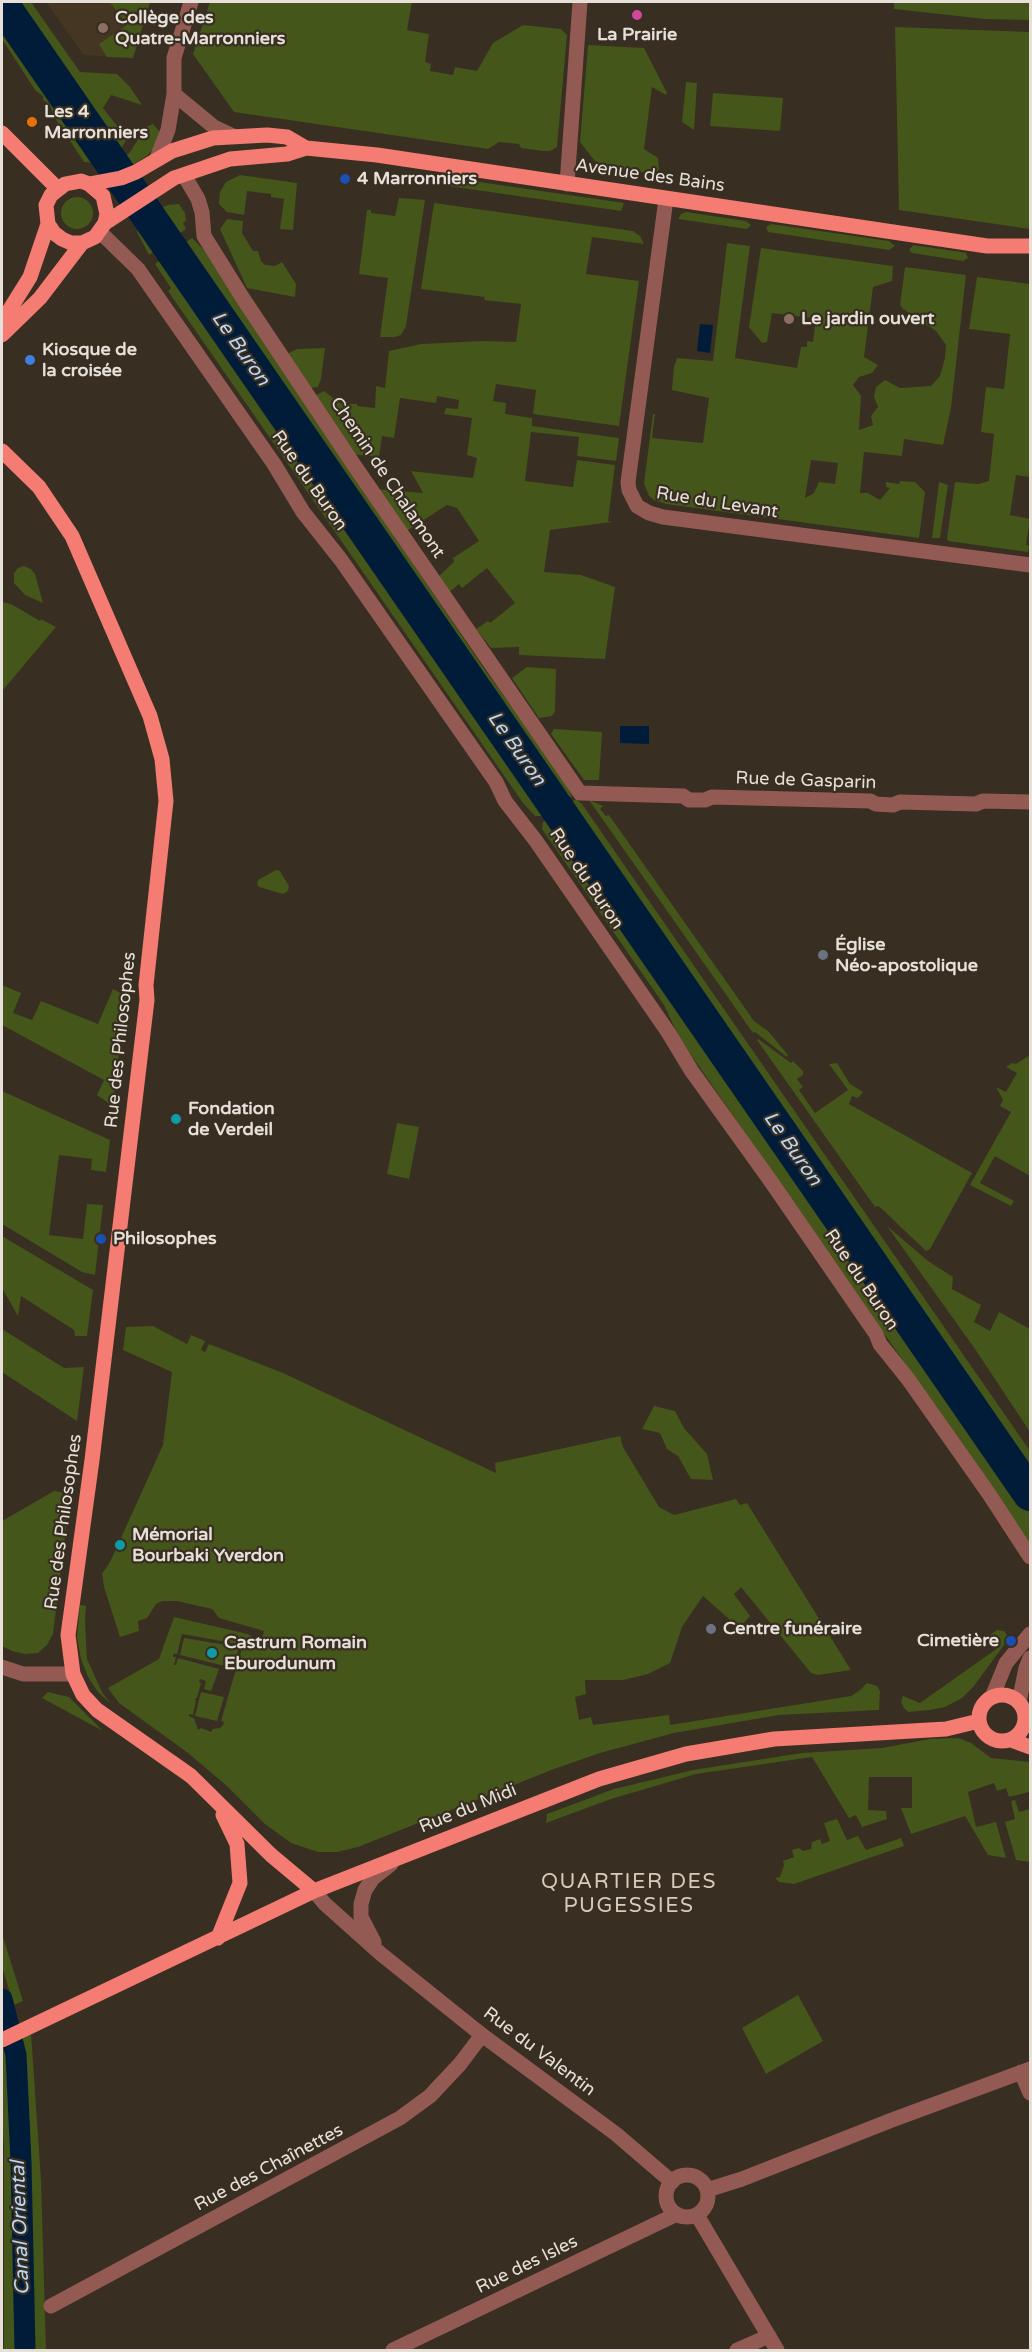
<!DOCTYPE html>
<html>
<head>
<meta charset="utf-8">
<style>
  body { margin:0 }
  #map { position:relative; width:1032px; height:2352px; overflow:hidden; background:#382e21; font-family:"Varela Round",sans-serif }
  canvas { display:block }
  .frame { position:absolute; inset:0; border:3px solid #e6e0d8; pointer-events:none }
</style>
</head>
<body>
<div id="map">
<canvas width="1032" height="2352"></canvas>
<div class="frame"></div>
</div>
<script>
const c = document.querySelector('canvas').getContext('2d');
c.lineJoin = 'round';
function fillPath(path, color) { c.fillStyle = color; c.fill(path, 'evenodd'); }
const poly = rows => new Path2D(rows.map(r => 'M' + r).join(''));
function trace(path, color, width, dash) { c.strokeStyle = color; c.lineWidth = width; c.lineCap = dash ? 'butt' : 'round'; c.setLineDash(dash || []); c.stroke(path); }
function write(font, color, halo, rows, align = 'center') {
  c.font = font + ' "Varela Round",sans-serif'; c.lineWidth = 4.5; c.setLineDash([]); c.textBaseline = 'middle'; c.strokeStyle = halo; c.fillStyle = color; for (const [text, x, y, turn = 0] of rows) {
    c.save(); c.translate(x, y); c.rotate((+turn || 0) * Math.PI / 180); c.textAlign = isNaN(turn) ? turn : align; if (halo) c.strokeText(text, 0, 0); c.fillText(text, 0, 0); c.restore();
  }
}
fillPath(poly([
  [46,2,150,2,133,58,84,55]
]), '#453624');
fillPath(poly([
  [9,2,31,2,80,72,117,74,130,87,142,105,111,95,103,108,127,139,117,155],
  [110,2,150,2,133,58,107,57,99,44,127,25],
  [210,2,412,2,407,30,429,34,425,62,431,64,430,71,453,75,455,67,477,71,493,43,523,25,561,29,567,35,557,147,550,151,543,151,521,148,519,144,499,142,488,149,234,112,193,54],
  [894,2,1030,2,1030,20,985,19,894,9],
  [2,17,94,151,96,163,84,162,53,115,50,105,43,100,43,96,35,90,2,39],
  [895,27,1030,32,1030,229,899,210],
  [588,45,644,48,667,93,666,95,652,87,644,149,658,158,659,170,654,174,604,167,594,160,580,142],
  [686,82,697,83,694,130,682,122],
  [713,93,783,98,780,131,710,126],
  [153,124,161,133,154,148,148,155,131,166,116,172,103,173,102,170,119,163,130,152,146,127],
  [240,175,297,183,293,230,280,229,284,199,271,197,271,194,247,191,244,215,227,212,219,204,220,192,226,182],
  [445,177,624,203,621,211,442,185,441,181],
  '61 213a16 16 0 1 1 32 0a16 16 0 1 1-32 0Z',
  [399,198,425,200,406,326,401,335,395,337,380,337,388,278,359,274,367,210,371,210,371,213,395,216],
  [434,203,633,231,640,236,644,244,592,237,586,274,639,281,619,426,533,414,536,390,496,384,493,401,506,403,505,414,532,418,532,426,619,438,616,461,577,456,579,437,531,432,525,481,573,487,577,460,615,465,608,521,612,522,550,530,544,572,581,575,615,587,605,659,519,655,519,647,491,648,476,629,488,621,490,623,515,603,487,568,462,588,459,584,447,594,439,576,454,562,453,558,479,541,457,508,447,505,405,532,375,489,423,493,411,471,473,478,477,458,467,455,472,418,444,414,446,408,458,409,459,400,437,396,436,403,400,398,394,438,382,436,379,457,351,454,314,396,324,391,341,404,357,404,357,406,375,408,376,386,385,388,389,351,421,344,483,341,516,342,521,304,484,300,485,297,421,289],
  [179,204,185,213,186,221,183,223,186,229,172,239,150,209,154,207,158,209,168,205],
  [686,212,746,221,751,225,747,229,678,219,681,214],
  [139,217,161,247,149,255,137,232,137,222],
  [227,219,243,221,242,233,253,251,258,251,261,261,265,265,275,266,282,262,296,284,295,297,247,288,220,229],
  [771,224,889,241,895,246,889,250,768,232,766,227],
  [192,238,203,249,337,452,483,667,564,780,572,796,562,803,178,248],
  [727,243,750,246,735,358,797,368,801,347,807,347,807,341,813,342,815,326,810,325,811,318,772,313,767,342,762,343,749,327,761,248,893,266,892,281,873,287,864,357,878,365,872,373,859,377,853,385,861,396,859,430,873,425,871,416,878,407,874,397,876,387,885,380,900,388,931,386,940,376,945,358,946,345,936,331,903,309,900,305,905,267,966,275,951,408,943,445,904,439,902,456,864,452,860,493,868,493,880,500,890,488,886,487,886,482,899,484,900,481,915,482,925,492,919,538,666,504,654,500,649,496,644,483,653,414,655,414,652,438,703,443,709,398,672,390,674,367,677,358,713,361],
  [811,460,838,463,835,484,819,482,814,493,805,498],
  [913,245,961,252,966,253,968,258,963,261,912,253,909,250],
  [169,254,277,415,550,811,542,816,535,816,523,803,168,291,171,288,155,264],
  [977,277,1030,284,1030,477,1016,475,1010,515,1030,519,1026,545,1029,546,1028,552,948,541,947,538,955,482,978,484,989,481,994,434,981,432,986,387,1004,389,1010,334,969,329],
  [325,348,321,379,318,387,310,388,287,354,297,349],
  [939,482,948,485,940,538,932,538],
  [24,566,31,569,35,574,43,603,25,595,14,583,14,573,18,568],
  [2,602,11,604,40,621,41,619,56,627,3,690],
  [527,667,556,669,555,711,552,716,539,718,512,678],
  [554,729,602,732,599,780,584,780,551,734],
  [576,799,582,804,1030,1451,1030,1476,565,807],
  [589,800,603,806,600,809,606,816,609,815,754,1021,769,1032,788,1055,787,1057,755,1032,753,1033],
  [553,815,1030,1504,1030,1544,680,1039,664,1005,542,829,543,822],
  [276,870,280,871,289,886,288,891,283,894,259,887,257,884,258,880],
  [2,985,21,993,13,1013,32,1020,41,1001,98,1024,113,989,126,996,114,1093,115,1108,97,1095,104,1080,2,1025],
  [758,1039,791,1063,793,1061,803,1071,803,1075,797,1079,803,1087,799,1090,815,1113,848,1090,829,1064,837,1063,850,1084,863,1092,858,1098,852,1096,849,1104,972,1173,930,1249,926,1251,882,1209,878,1206,875,1207,757,1040],
  [1030,1055,1030,1176,995,1156,980,1183,1014,1201,1011,1206,970,1185,1011,1112,1000,1106,1003,1100,996,1087,1006,1092,1017,1073,1006,1067,1012,1063,1016,1064],
  [2,1091,110,1140,106,1172,91,1170,92,1159,59,1155,49,1235,83,1239,87,1204,103,1205,95,1275,82,1272,2,1224],
  [397,1123,419,1127,409,1179,387,1174],
  [887,1226,928,1261,953,1277,952,1289,981,1305,974,1322,990,1331,999,1312,1030,1329,1030,1432,975,1349],
  [2,1236,93,1290,87,1336,75,1336,74,1330,21,1296,18,1316,2,1288],
  [153,1326,187,1344,191,1335,205,1341,201,1350,205,1352,209,1344,283,1373,496,1473,495,1463,620,1436,623,1447,659,1507,674,1515,736,1499,740,1505,747,1503,851,1670,818,1675,811,1673,741,1587,734,1594,750,1616,739,1628,703,1596,682,1627,670,1663,648,1674,623,1680,585,1680,586,1694,575,1697,579,1720,591,1717,593,1725,669,1715,670,1725,851,1696,859,1691,867,1683,877,1686,880,1691,879,1710,779,1715,674,1733,600,1753,554,1769,358,1847,337,1852,318,1852,291,1843,265,1824,227,1786,188,1753,119,1703,108,1688,159,1659,174,1617,248,1634,258,1641,261,1641,264,1631,219,1618,212,1609,177,1601,162,1601,156,1604,147,1618,138,1621,139,1631,120,1637,104,1587,102,1574,110,1562,163,1445,172,1372,123,1350,126,1327],
  [182,1634,243,1645,221,1721,224,1722,223,1725,220,1728,212,1729,212,1732,201,1728,198,1730,194,1718,189,1716,189,1714,193,1715,196,1700,194,1699,197,1698,201,1683,199,1682,200,1679,206,1681,204,1689,211,1691,219,1669,178,1658,176,1665,174,1665,176,1657,173,1657,173,1654,177,1654],
  [2,1329,64,1368,84,1367,77,1421,2,1372],
  [654,1406,675,1411,684,1428,707,1454,713,1480,691,1479,678,1456,667,1449,660,1433,642,1429],
  [54,1491,61,1492,66,1497,69,1503,53,1634,47,1645,38,1653,25,1654,12,1651,2,1646,2,1521],
  [80,1605,86,1606,85,1622,87,1659,102,1692,111,1704,98,1692,88,1677,81,1659,77,1637],
  [997,1630,1004,1631,1009,1638,974,1686,962,1698,945,1707,930,1710,908,1712,904,1708,901,1702,903,1696,920,1703,995,1650,1001,1644,986,1637],
  [184,1638,239,1647,233,1668,180,1655],
  [48,1692,69,1697,103,1731,42,1698],
  [201,1692,224,1697,217,1721,195,1716],
  [958,1738,971,1743,991,1758,1030,1762,1030,1797,1029,1792,1009,1797,1006,1788,997,1791,994,1783,968,1792,976,1827,996,1822,1006,1858,988,1855,965,1816,911,1834,901,1808,912,1808,912,1777,869,1777,868,1810,886,1811,887,1819,862,1827,856,1815,849,1818,812,1757,696,1774,611,1799,546,1823,547,1814,614,1789,693,1770,802,1753,882,1748,930,1739],
  [1015,1800,1019,1812,1030,1809,1030,1862,1016,1860,1005,1822,1015,1819,1011,1801],
  [837,1819,847,1840,858,1836,866,1850,901,1838,904,1846,794,1884,779,1882,775,1878,780,1877,784,1865,783,1861,794,1857,792,1850,799,1848,803,1851,811,1849,812,1842,820,1839,822,1844,830,1841,824,1823],
  [2,1934,23,2001,14,2005,2,1967],
  [798,1995,823,2041,766,2074,742,2028],
  [31,2033,41,2180,46,2350,4,2350,4,2147,2,2117,2,2045]
]), '#445619');
fillPath(poly([
  [700,324,713,325,710,353,697,351],
  [620,726,649,726,649,744,620,743]
]), '#001c39');
trace(poly([
  [2,1999,16,2055,21,2162,25,2350]
]), '#001c39', 21);
trace(poly([
  [2,4,1030,1494]
]), '#001c39', 34);
trace(poly([
  [174,94,214,127,233,136],
  [157,158,168,130,174,94,174,58,191,2],
  [184,175,198,199,202,212,204,236,244,300,354,465,580,793,683,796,689,800,705,800,712,797,870,801,876,804,893,805,900,802,976,804,983,801,1030,802],
  [567,184,580,2],
  [666,199,628,482,629,490,637,506,649,513,663,517,1030,565],
  [100,232,138,269,274,464,303,512,341,560,496,782,505,801,536,841,668,1032,691,1070,770,1180,876,1334,880,1344,908,1379,989,1494,1030,1557],
  [2,1667,23,1674,73,1674],
  [992,1697,1006,1663,1030,1634],
  [1019,1702,1026,1668,1030,1658],
  [314,1891,325,1904,381,1954,482,2035,616,2134,672,2182],
  [374,1942,361,1917,361,1904,365,1890,373,1878,391,1864],
  [1021,2072,1030,2093],
  '666 2196a21 21 0 1 1 42 0a21 21 0 1 1-42 0Z',
  [707,2190,742,2179,892,2120,1030,2069],
  [697,2215,777,2350],
  [51,2306,400,2118,430,2096,460,2064,482,2035],
  [393,2350,677,2214],
  [737,2350,769,2336]
]), '#935953', 15);
trace(poly([
  [2,133,57,188],
  [89,184,121,178,136,172,172,151,213,138,267,135,287,137,306,148],
  [105,223,107,214,103,196,89,184,81,181,65,184,51,195,46,205,48,224,54,233,62,239,71,243,82,243,95,237,105,223,174,178,230,159,287,154,306,148,377,155,987,246,1030,246],
  [2,322,30,277,48,224],
  [2,335,40,298,82,243],
  [2,451,39,487,72,536,150,716,162,759,166,801,146,985,147,1000,92,1460,68,1635,73,1674,83,1695,97,1710,191,1776,271,1855,314,1891],
  '979 1718a23 23 0 1 1 46 0a23 23 0 1 1-46 0Z',
  [1011,1740,1030,1747],
  [218,1938,240,1883,237,1844,223,1815],
  [2,2040,314,1891,599,1779,686,1754,774,1739,946,1729,979,1721]
]), '#f47c72', 15);
for (const [x, y, r, color] of [
  [637,15,6,"#d1479c"],
  [103,28,6,"#8d6e63"],
  [32,122,6,"#e8710a"],
  [345,179,6,"#1a4fb4"],
  [789,319,6,"#8d6e63"],
  [30,360,6,"#3f7fe0"],
  [823,955,6,"#6b7280"],
  [176,1119,6,"#0f9aa8"],
  [101,1239,6,"#1a4fb4"],
  [120,1545,6,"#0f9aa8"],
  [711,1629,6,"#6b7280"],
  [1011,1641,6,"#1a4fb4"],
  [212,1653,6,"#0f9aa8"]
]) { const dot = new Path2D(); dot.arc(x, y, r, 0, 2 * Math.PI); c.fillStyle = color; c.fill(dot); trace(dot, '#382e21', 2); }
write('bold 18px', '#e6e0d8', '#382e21', [
  ["Collège des",115,18],
  ["Quatre-Marronniers",115,39],
  ["La Prairie",637,35,"center"],
  ["Les 4",44,112],
  ["Marronniers",44,133],
  ["4 Marronniers",357,179],
  ["Le jardin ouvert",801,319],
  ["Kiosque de",42,350],
  ["la croisée",42,371],
  ["Église",835,945],
  ["Néo-apostolique",835,966],
  ["Fondation",188,1109],
  ["de Verdeil",188,1130],
  ["Philosophes",113,1239],
  ["Mémorial",132,1535],
  ["Bourbaki Yverdon",132,1556],
  ["Centre funéraire",723,1629],
  ["Cimetière",999,1641,"right"],
  ["Castrum Romain",224,1643],
  ["Eburodunum",224,1664]
], 'left');
write('18px', '#e6e0d8', '#382e21', [
  ["Avenue des Bains",650,176,8],
  ["Chemin de Chalamont",387,478,56],
  ["Rue du Buron",309,481,55],
  ["Rue du Levant",717,503,9],
  ["Rue de Gasparin",806,781,2],
  ["Rue du Buron",586,879,56],
  ["Rue des Philosophes",121,1040,-84],
  ["Rue du Buron",861,1280,56],
  ["Rue des Philosophes",64,1522,-82],
  ["Rue du Midi",468,1809,-22],
  ["Rue du Valentin",539,2052,37],
  ["Rue des Chaînettes",269,2168,-28],
  ["Rue des Isles",527,2265,-26]
]);
write('italic 20px', '#b7d7f9', '#382e21', [
  ["Le Buron",240,349,55],
  ["Le Buron",516,749,55],
  ["Le Buron",792,1149,55],
  ["Canal Oriental",21,2228,-92]
]);
c.letterSpacing = '1.5px';
write('21px', '#d7caba', '#382e21', [
  ["QUARTIER DES",629,1882],
  ["PUGESSIES",629,1906]
]);
c.letterSpacing = '0px';
</script>
</body>
</html>
